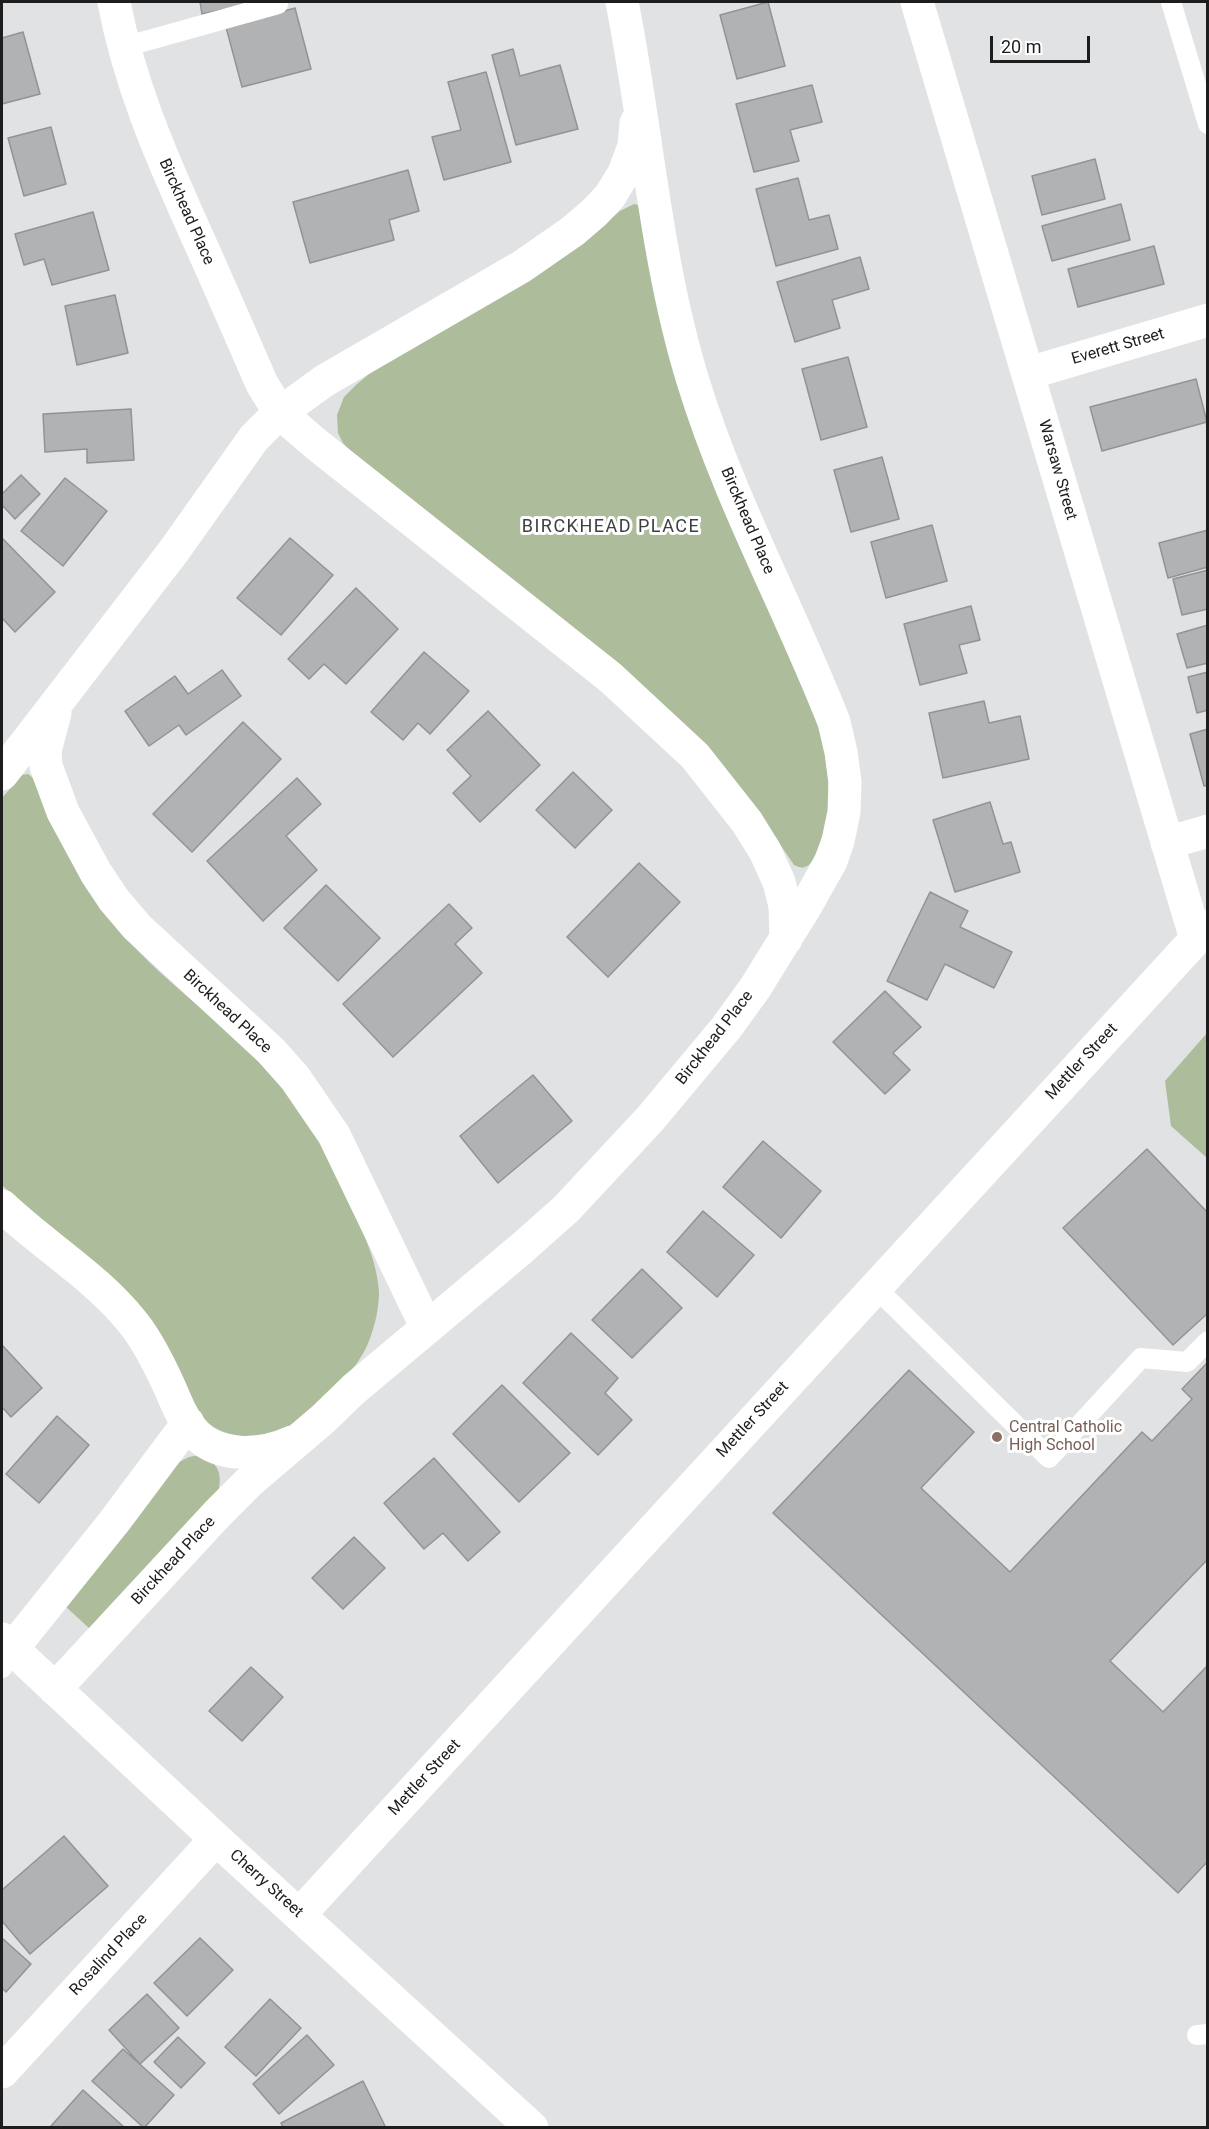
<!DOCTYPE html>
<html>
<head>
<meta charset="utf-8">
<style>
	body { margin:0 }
	#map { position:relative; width:1209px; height:2129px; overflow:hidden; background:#e0e2e4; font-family:Roboto,sans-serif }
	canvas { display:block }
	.frame { position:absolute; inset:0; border:3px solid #1d1d1e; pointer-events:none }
	.scale { position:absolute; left:990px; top:36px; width:100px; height:27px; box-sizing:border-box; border:3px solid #1d1d1e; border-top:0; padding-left:8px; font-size:18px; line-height:21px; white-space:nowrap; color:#1d1d1e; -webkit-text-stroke:4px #fff; paint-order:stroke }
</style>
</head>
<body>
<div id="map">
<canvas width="1209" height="2129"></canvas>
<div class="frame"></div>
<div class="scale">20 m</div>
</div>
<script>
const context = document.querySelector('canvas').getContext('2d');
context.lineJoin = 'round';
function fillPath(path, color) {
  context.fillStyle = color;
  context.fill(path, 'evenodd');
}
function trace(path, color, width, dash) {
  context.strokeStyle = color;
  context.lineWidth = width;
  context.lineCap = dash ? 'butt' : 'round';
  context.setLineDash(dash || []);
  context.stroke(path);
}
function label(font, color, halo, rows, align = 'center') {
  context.font = font + ' Roboto,sans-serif';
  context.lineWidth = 6;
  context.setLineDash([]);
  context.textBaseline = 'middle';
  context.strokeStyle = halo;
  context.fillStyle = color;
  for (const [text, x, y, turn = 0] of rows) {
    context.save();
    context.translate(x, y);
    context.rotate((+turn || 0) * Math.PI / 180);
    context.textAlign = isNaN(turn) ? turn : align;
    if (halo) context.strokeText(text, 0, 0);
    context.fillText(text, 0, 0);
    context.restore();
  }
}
fillPath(new Path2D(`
	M634 204 641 206 820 726C828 773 837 811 815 855 811 865 805 871 794 865L759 813 352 453 343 443 338 433 337 415 344 397 356 385 375 369 582 243 620 211Z
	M28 774 33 778C56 836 84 891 126 938 167 984 220 1020 262 1065 284 1088 303 1114 319 1141 331 1158 338 1179 347 1198 361 1227 377 1259 379 1292 379 1308 375 1326 369 1341 358 1369 336 1387 314 1406 306 1412 298 1421 289 1426 264 1441 233 1440 208 1424L19 1202 2 1185V798L22 775Z
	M1207 1033V1158L1171 1126 1165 1081Z
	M199 1455C218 1462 223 1473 218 1493L90 1629 65 1606 179 1462 189 1457Z`), '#adbc9a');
const building = new Path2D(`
	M200 2H261L202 14Z
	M768 2 785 66 737 79 720 15Z
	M295 8 311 69 242 87 226 27Z
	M23 32 40 94 2 104V38Z
	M513 49 520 76 560 65 578 129 516 145 492 55Z
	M486 72 511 162 444 180 432 137 461 130 448 82Z
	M812 85 822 122 790 130 799 161 754 172 736 104Z
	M51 127 66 184 24 196 8 138Z
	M1095 159 1105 199 1042 215 1032 176Z
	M408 170 419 211 389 220 394 240 310 263 293 202Z
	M798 178 809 220 829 215 838 249 776 266 756 189Z
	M1121 204 1130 240 1052 261 1042 226Z
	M93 212 109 270 52 285 44 259 24 265 15 234Z
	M1154 246 1164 284 1078 307 1068 269Z
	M860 257 869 289 832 300 840 328 795 342 777 282Z
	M115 295 128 353 77 365 65 306Z
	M848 357 867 427 821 440 802 369Z
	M1196 379 1207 422 1102 451 1090 407Z
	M131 409 134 460 87 463V449L45 452 43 414Z
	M882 457 899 519 851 532 834 470Z
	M21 475 40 494 15 519 2 505V494Z
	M65 478 107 511 63 566 21 531Z
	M932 525 947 581 886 598 871 542Z
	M1208 530V567L1168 578 1159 543Z
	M2 538 55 592 15 632 2 618Z
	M290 538 333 575 281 635 237 598Z
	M1208 570V609L1182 615 1173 579Z
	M356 588 398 629 346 684 324 664 309 679 288 659Z
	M971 606 980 640 959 645 967 673 920 685 904 624Z
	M1208 625V663L1187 668 1177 634Z
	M424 652 469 691 430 734 418 723 403 740 371 712Z
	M222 670 241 696 186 735 179 725 149 746 125 711 175 676 188 694Z
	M1208 672V710L1197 713 1188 677Z
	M984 701 989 723 1020 716 1029 759 943 778 929 713Z
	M488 711 540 765 480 822 453 793 471 776 447 750Z
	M243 722 281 759 192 852 153 814Z
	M1208 729V785L1204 786 1190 734Z
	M573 772 612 810 575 848 536 810Z
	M297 778 321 804 286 836 317 870 263 921 207 861Z
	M990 802 1003 844 1011 842 1020 872 955 892 933 820Z
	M639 863 680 902 608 977 567 937Z
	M326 885 380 938 338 981 284 928Z
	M930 892 968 911 960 927 1012 952 994 988 945 964 927 1000 887 981Z
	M449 904 472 928 455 944 482 973 393 1057 343 1004Z
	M885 991 921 1027 893 1053 910 1070 885 1094 833 1042Z
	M533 1075 572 1121 498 1183 460 1136Z
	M763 1141 821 1191 781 1238 723 1187Z
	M1147 1149 1208 1213V1313L1173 1345 1063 1228Z
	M703 1211 754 1255 717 1297 667 1252Z
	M642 1269 682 1308 632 1358 592 1320Z
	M571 1333 618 1378 605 1393 632 1420 598 1455 523 1383Z
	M2 1345 42 1388 11 1417 2 1407Z
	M1208 1362V1559L1110 1661 1163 1712 1208 1665V1861L1178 1893 773 1513 909 1370 974 1432 921 1488 1010 1572 1142 1432 1152 1441 1192 1399 1182 1389Z
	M502 1385 570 1453 519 1502 453 1434Z
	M57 1416 89 1445 39 1503 6 1474Z
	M434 1458 500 1532 468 1561 443 1533 424 1549 384 1503Z
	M354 1537 385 1568 343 1609 312 1578Z
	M251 1667 283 1697 242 1741 209 1711Z
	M64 1836 108 1886 30 1954 2 1921V1890Z
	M2 1938 31 1964 6 1992 2 1988Z
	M200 1938 233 1970 187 2016 154 1983Z
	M147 1994 179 2028 140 2064 109 2030Z
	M270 1999 301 2028 256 2076 225 2047Z
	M307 2035 334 2065 279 2114 253 2084Z
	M178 2037 205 2063 181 2088 154 2062Z
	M123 2049 174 2095 144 2128 92 2081Z
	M363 2081 386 2128H283L281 2123Z
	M83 2090 125 2128H53L51 2126Z`);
fillPath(building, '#b1b2b4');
trace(building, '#939395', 1.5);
trace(new Path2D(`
	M1171 2 1208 124
	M124 47 278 4
	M875 1287 1049 1458 1141 1358 1187 1362 1208 1341
	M2 1668 12 1649
	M1197 2035 1208 2034`), '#fff', 20);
trace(new Path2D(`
	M114 2C129 82 159 151 192 225 216 278 239 331 262 384L280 413 316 444 611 678 695 756 747 822 765 851 779 882 785 906 786 939
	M917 2 1196 939
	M1029 373 1208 320
	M55 713 45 751 46 766 63 812 96 873 114 900 137 927 271 1051 295 1078 334 1135 427 1328
	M2 774 173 552 254 438 277 415 324 381 521 267 573 231 595 212 610 196 624 173 634 146 636 123
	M1167 843 1208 831
	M2 1206C45 1247 97 1277 134 1324 149 1343 160 1366 170 1388 177 1404 184 1423 197 1435 221 1459 264 1455 292 1442
	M12 1649 114 1522 188 1423
	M55 1689 218 1513 249 1482 323 1419 354 1389 521 1249 566 1209 650 1119 726 1028 755 988 807 904 831 861 838 841 844 812 845 782 841 752 834 722C789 607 729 499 693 381 655 258 647 127 622 2
	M300 1914 1208 926
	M2 2072 216 1839`), '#fff', 33);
trace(new Path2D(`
	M2 1639 216 1839 532 2128`), '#fff', 33);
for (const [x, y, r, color] of [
	[997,1437,6,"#8d6e63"]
]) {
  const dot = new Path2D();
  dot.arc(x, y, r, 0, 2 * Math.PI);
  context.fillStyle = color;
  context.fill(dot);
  trace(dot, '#fff', 2);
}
label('16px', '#1d1d1e', '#fff', [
	["Birckhead Place",186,212,66],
	["Everett Street",1118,347,-16],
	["Warsaw Street",1057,470,74],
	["Birckhead Place",747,521,67],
	["Birckhead Place",227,1012,43],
	["Birckhead Place",715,1038,-52],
	["Mettler Street",1082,1062,-47],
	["Mettler Street",753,1420,-47],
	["Birckhead Place",174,1561,-47],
	["Mettler Street",425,1778,-47],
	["Cherry Street",266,1884,42],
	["Rosalind Place",109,1955,-47]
]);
label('16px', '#785e54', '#fff', [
	["Central Catholic",1009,1428],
	["High School",1009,1446]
], 'left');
context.letterSpacing = '1.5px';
label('18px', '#3e3f41', '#fff', [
	["BIRCKHEAD PLACE",611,527]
]);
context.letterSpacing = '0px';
</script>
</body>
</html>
